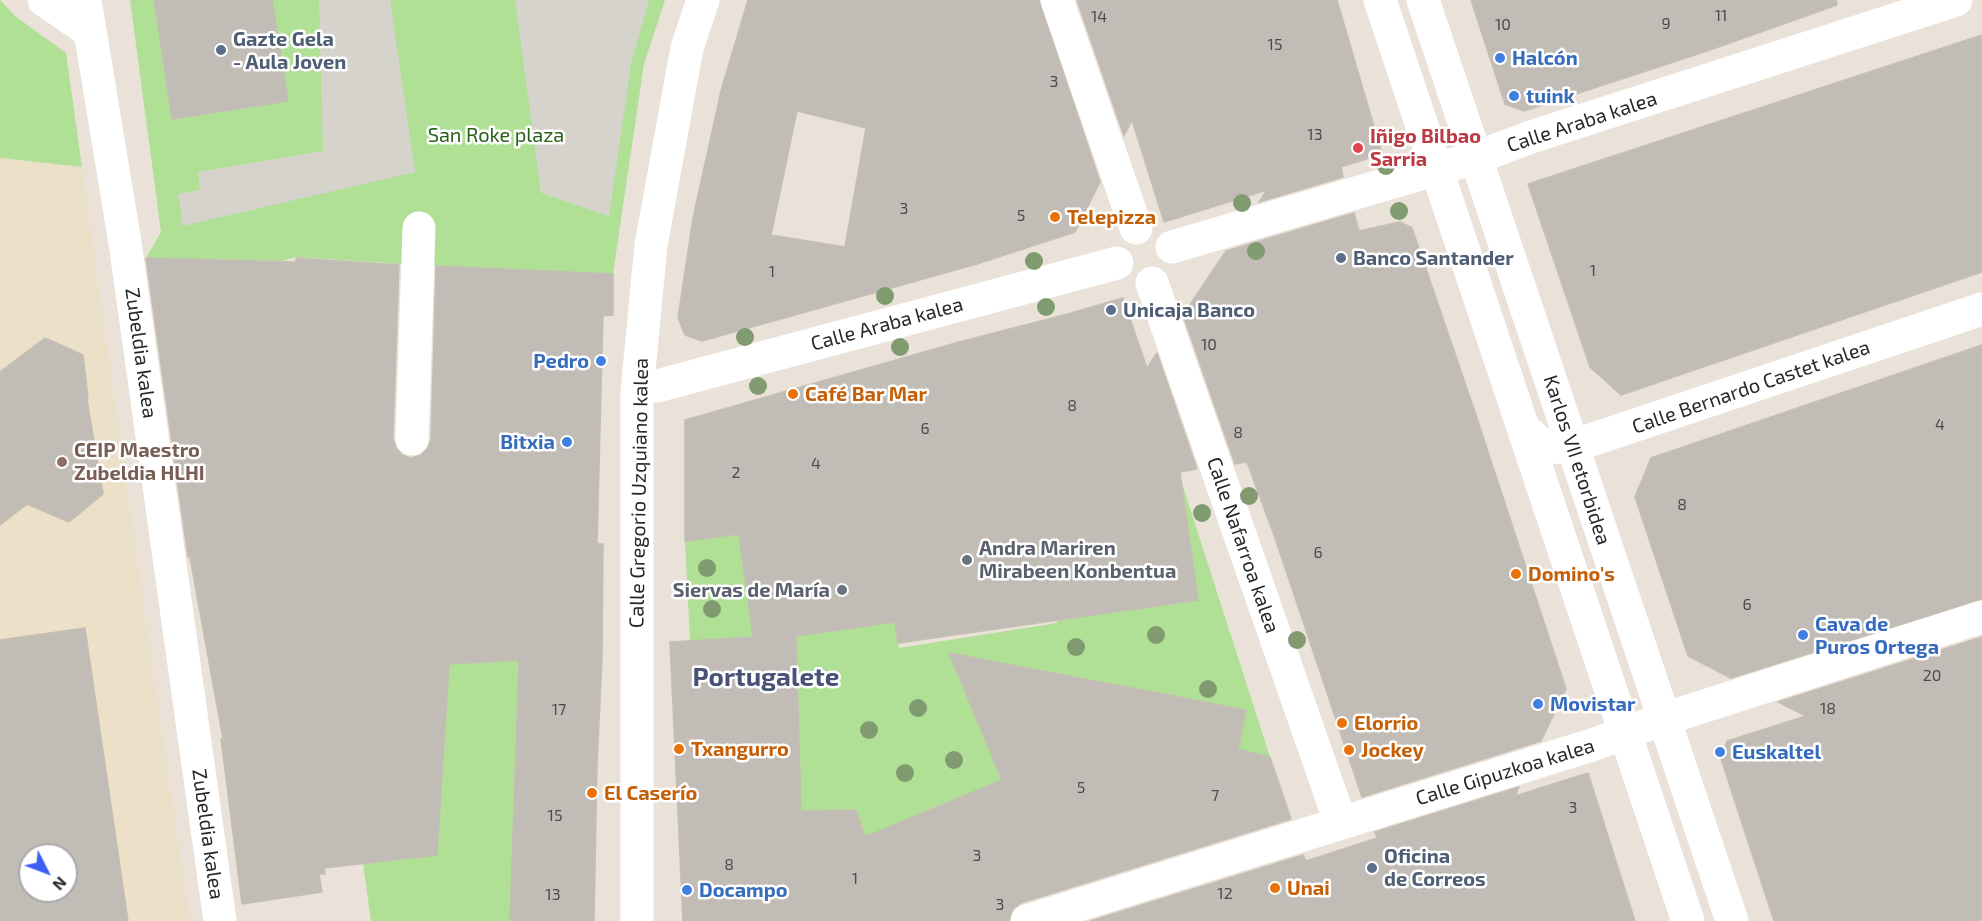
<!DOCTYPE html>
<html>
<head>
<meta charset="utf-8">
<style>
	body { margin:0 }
	#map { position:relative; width:1982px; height:921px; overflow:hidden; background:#eae2d9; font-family:"Exo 2",sans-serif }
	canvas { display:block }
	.north { position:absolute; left:18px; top:843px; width:60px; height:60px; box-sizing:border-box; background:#fff; border:2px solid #a9a9a9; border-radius:50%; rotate:132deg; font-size:16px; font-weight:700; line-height:24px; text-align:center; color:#272727 }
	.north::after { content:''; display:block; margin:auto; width:21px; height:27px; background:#3b5ef5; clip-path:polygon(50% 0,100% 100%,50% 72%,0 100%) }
</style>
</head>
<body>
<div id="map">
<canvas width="1982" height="921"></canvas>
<div class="north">N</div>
</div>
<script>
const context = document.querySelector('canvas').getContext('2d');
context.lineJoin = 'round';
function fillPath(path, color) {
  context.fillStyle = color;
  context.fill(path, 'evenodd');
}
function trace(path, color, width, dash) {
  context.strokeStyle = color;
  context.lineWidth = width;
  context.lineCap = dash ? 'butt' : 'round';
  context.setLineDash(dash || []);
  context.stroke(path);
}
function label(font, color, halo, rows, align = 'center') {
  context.font = font + ' "Exo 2",sans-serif';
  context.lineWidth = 5;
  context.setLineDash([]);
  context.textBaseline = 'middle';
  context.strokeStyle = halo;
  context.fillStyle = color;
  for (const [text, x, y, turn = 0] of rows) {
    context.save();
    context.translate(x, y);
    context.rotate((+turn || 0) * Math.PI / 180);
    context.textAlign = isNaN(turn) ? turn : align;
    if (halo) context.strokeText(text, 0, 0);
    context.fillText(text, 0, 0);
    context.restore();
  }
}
fillPath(new Path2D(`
	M0 158 82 167 152 665 190 921H0ZM30 855H66V891H30Z`), '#ece0c8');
fillPath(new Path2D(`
	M0 0 15 16 66 53 82 167 0 158Z
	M130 0H665L644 64 613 274 444 267 296 257 282 261 146 258 161 232Z
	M1179 474 1270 757 963 685 1002 780 865 837 856 810 801 811 796 636 895 622 899 648 1057 623V620L1198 600Z
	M739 534 753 638 690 641 685 541Z
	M453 543 483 662 519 660 510 921H371L363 863 437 855Z`), '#afe096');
fillPath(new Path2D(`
	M319 0H390L415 172 183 226 178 194 200 190 198 172 323 151Z
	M515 0H649L631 64 609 216 541 193Z`), '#d6d2cc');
const building = new Path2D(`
	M154 0H272L288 101 172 119Z
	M748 0H1039L1100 182 1075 232 977 264 702 341 685 335 678 318 693 218 721 91ZM797 111 866 128 845 247 771 235Z
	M1077 0H1337L1382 154 1341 167 1343 177 1259 202 1267 190 1164 222 1132 120 1124 136Z
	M1471 0H1836L1837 5 1707 51 1524 111 1505 104Z
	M1982 35V272L1621 395 1590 367 1528 184Z
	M1354 213 1359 231 1400 222 1412 228 1474 409 1566 689 1541 741 1362 797 1275 538 1247 462 1235 464 1183 315 1226 251Z
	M146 258 296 262V258L399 265 393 438 396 448 402 455 411 458 421 455 428 448 431 440 436 266 613 274V315L603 316 597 544H603L602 659 597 764 594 921H510L519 660 449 664 437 855 324 868 325 874H319L322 892 242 904 221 739H223L190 557H188Z
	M1123 298 1147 368 1157 353 1197 469 1180 472 1198 600 898 643 895 622 796 636 801 811 856 810 865 837 1002 780 949 653 1246 710 1238 749 1270 757 1291 819 1021 903 1013 909 1009 921H683L670 642 753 637 739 534 685 541V420L959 342 1064 315Z
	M45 338 83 355 88 398 87 400 103 494 69 522 27 504 0 525V372Z
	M1982 345V599L1731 678 1688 656 1635 497 1651 458Z
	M85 628 128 921H0V640ZM30 855H66V891H30Z
	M1982 637V921H1774L1721 759 1727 741 1806 716 1778 702Z
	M1588 773 1635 921H1090L1303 855 1306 861 1377 838 1375 832 1519 787 1515 796Z`);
fillPath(building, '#c2bcb6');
trace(building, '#c5beb3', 1.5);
trace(new Path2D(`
	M1057 0 1136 228
	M1172 247 1475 158
	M1152 283 1335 807
	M657 386 1117 263
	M412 439 419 228`), '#fff', 33);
trace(new Path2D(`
	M44 0 89 31
	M85 0 125 243 220 921
	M1475 158 1531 137 1956 0
	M1524 429 1546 448 1573 446 1982 309
	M637 921V392L651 245 687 48 703 0
	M1027 921 1592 745 1664 719 1982 617`), '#fff', 33);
trace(new Path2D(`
	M1380 0 1688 921
	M1423 0 1732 921`), '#fff', 33);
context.fillStyle = '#809b70';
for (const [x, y] of [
	[1386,166],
	[1242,203],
	[1399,211],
	[1256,251],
	[1034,261],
	[885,296],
	[1046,307],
	[745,337],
	[900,347],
	[758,386],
	[1249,496],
	[1202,513],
	[707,568],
	[712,609],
	[1156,635],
	[1297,640],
	[1076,647],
	[1208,689],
	[918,708],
	[869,730],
	[954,760],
	[905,773]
]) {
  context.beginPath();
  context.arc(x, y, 9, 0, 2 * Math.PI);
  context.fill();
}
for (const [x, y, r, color] of [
	[221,50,6,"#5c6f8a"],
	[1500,58,6,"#3f7fe0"],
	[1514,96,6,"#3f7fe0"],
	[1358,148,6,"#e0444e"],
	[1055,217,6,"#e8710a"],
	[1341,258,6,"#5c6f8a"],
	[1111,310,6,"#5c6f8a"],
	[601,361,6,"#3f7fe0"],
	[793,394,6,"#e8710a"],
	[567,442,6,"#3f7fe0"],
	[62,462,6,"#8d6e63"],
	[967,560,6,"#6b7280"],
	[1516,574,6,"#e8710a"],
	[842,590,6,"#6b7280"],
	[1803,635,6,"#3f7fe0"],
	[1538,704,6,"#3f7fe0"],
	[1342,723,6,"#e8710a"],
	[679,749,6,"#e8710a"],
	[1349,750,6,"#e8710a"],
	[1720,752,6,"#3f7fe0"],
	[592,793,6,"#e8710a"],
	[1372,868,6,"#5c6f8a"],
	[1275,888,6,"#e8710a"],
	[687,890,6,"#3f7fe0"]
]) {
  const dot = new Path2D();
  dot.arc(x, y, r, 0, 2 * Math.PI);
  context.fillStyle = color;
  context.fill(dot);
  trace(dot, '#fff', 2);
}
label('16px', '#4e4c4b', null, [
	["11",1721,16],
	["14",1099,17],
	["9",1666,24],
	["10",1503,25],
	["15",1275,45],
	["3",1054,82],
	["13",1315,135],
	["3",904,209],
	["5",1021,216],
	["1",1593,271],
	["1",772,272],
	["10",1209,345],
	["8",1072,406],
	["4",1940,425],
	["6",925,429],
	["8",1238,433],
	["4",816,464],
	["2",736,473],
	["8",1682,505],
	["6",1318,553],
	["6",1747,605],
	["20",1932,676],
	["18",1828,709],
	["17",559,710],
	["5",1081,788],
	["7",1215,796],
	["3",1573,808],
	["15",555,816],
	["3",977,856],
	["8",729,865],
	["1",855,879],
	["12",1225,894],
	["13",553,895],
	["3",1000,905]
]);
label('bold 20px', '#4e5e75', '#fff', [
	["Gazte Gela",233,39],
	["- Aula Joven",233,62],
	["Banco Santander",1353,258],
	["Unicaja Banco",1123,310],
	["Oficina",1384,856],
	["de Correos",1384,879]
], 'left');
label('bold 20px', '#366cbe', '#fff', [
	["Halcón",1512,58],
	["tuink",1526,96],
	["Pedro",589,361,"right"],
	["Bitxia",555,442,"right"],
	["Cava de",1815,624],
	["Puros Ortega",1815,647],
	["Movistar",1550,704],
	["Euskaltel",1732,752],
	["Docampo",699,890]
], 'left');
label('20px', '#272727', '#fff', [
	["Calle Araba kalea",1582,122,-18],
	["Calle Araba kalea",887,324,-15],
	["Zubeldia kalea",141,353,82],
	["Calle Bernardo Castet kalea",1751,387,-19],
	["Karlos VII etorbidea",1577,460,72],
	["Calle Gregorio Uzquiano kalea",639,493,-89],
	["Calle Nafarroa kalea",1243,545,71],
	["Calle Gipuzkoa kalea",1505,772,-17],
	["Zubeldia kalea",208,834,82]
]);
label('20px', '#29611b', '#fff', [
	["San Roke plaza",496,135]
]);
label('bold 20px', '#be3a42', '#fff', [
	["Iñigo Bilbao",1370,136],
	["Sarria",1370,159]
], 'left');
label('bold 20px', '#c56008', '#fff', [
	["Telepizza",1067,217],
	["Café Bar Mar",805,394],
	["Domino's",1528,574],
	["Elorrio",1354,723],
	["Txangurro",691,749],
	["Jockey",1361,750],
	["El Caserío",604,793],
	["Unai",1287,888]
], 'left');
label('bold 20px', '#785e54', '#fff', [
	["CEIP Maestro",74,450],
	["Zubeldia HLHI",74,473]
], 'left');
label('bold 20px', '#5b616d', '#fff', [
	["Andra Mariren",979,548],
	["Mirabeen Konbentua",979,571],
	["Siervas de María",830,590,"right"]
], 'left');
label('bold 26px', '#495276', '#fff', [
	["Portugalete",766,677]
]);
</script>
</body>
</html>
